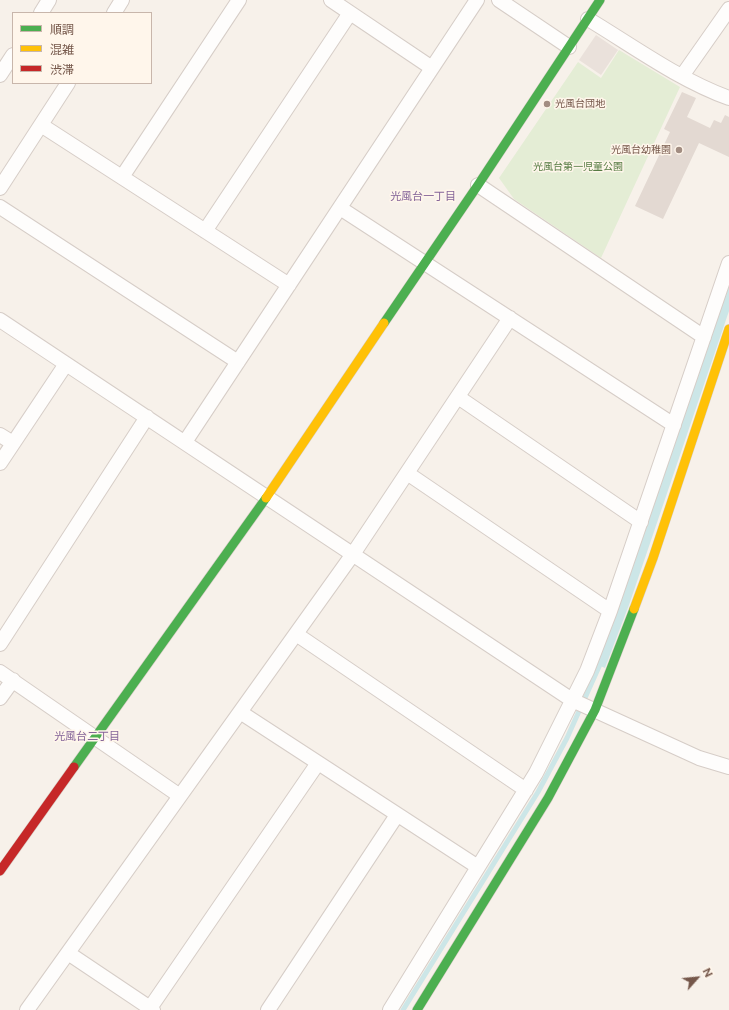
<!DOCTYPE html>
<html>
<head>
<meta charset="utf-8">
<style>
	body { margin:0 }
	#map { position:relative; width:729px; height:1010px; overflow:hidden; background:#f7f1ea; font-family:"Public Sans","Noto Sans JP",sans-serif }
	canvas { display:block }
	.legend { position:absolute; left:12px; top:12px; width:140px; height:72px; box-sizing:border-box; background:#fff6eb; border:1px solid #c8b6ab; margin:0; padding:5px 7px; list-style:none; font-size:12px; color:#75574a }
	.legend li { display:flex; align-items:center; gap:8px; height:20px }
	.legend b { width:20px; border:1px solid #c8b6ab }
	.north { position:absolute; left:677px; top:958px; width:40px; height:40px; -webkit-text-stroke:3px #fff6eb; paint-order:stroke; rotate:63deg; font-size:11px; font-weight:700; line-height:16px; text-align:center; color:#75574a }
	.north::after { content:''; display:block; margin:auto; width:14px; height:18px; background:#75574a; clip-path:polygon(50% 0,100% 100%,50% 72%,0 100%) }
</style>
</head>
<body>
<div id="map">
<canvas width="729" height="1010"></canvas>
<ul class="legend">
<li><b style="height:5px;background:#4caf50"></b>順調</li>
<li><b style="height:5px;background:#ffc107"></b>混雑</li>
<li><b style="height:5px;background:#c62828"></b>渋滞</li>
</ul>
<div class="north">N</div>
</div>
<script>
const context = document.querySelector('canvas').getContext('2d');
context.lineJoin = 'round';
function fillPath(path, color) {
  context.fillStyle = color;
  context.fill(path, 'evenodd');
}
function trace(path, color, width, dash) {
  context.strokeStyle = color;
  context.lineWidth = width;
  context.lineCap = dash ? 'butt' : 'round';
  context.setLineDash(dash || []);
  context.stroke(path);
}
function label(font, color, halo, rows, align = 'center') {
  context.font = font + ' "Public Sans","Noto Sans JP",sans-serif';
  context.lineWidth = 3;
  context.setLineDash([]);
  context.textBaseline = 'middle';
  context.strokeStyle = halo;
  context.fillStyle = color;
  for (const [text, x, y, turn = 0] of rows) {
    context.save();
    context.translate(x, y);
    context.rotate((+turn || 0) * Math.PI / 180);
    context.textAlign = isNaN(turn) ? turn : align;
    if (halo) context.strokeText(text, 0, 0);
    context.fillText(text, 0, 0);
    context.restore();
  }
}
fillPath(new Path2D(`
	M596 35 618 50 601 75 579 60Z`), '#eae1db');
fillPath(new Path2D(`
	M619 50 680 87 601 258 514 199 499 178 578 62 601 78Z`), '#e4edd5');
fillPath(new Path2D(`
	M729 275V311L629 605 605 668 594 663Z`), '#cce6e7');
trace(new Path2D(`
	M403 1010 538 792 567 738 602 660`), '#cce6e7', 5);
fillPath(new Path2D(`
	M682 92 696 98 687 117 710 128 714 120 721 123 725 115 729 117V157L699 143 663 219 635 206 670 132 664 129Z`), '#e3d9d2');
const street = new Path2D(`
	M331 0 432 68
	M499 0 569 47
	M41 13 49 0
	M114 13 122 0
	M588 19C633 46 679 80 729 98
	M0 75 13 55
	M682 76 729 9
	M41 125 289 285
	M122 177 239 0
	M478 185 704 337
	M0 188 68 83
	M0 207 238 362
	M340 208 674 425
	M205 231 350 13
	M0 320 572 700 699 758 729 767
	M458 397 641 522
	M0 435 13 443
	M185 442 477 0
	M0 463 66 364
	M407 473 610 611
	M296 634 526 790
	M0 644 147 417
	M0 672 180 796
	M0 698 13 680
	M240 712 478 867
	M68 953 153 1010
	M150 1008 318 763
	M27 1010 353 554 510 318
	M268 1010 397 815
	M390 1010 536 773 587 671 610 611 729 263`);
const fast = new Path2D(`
	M384 323 478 185 600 0
	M74 767 266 498
	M417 1010 548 798 595 710 634 609`);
const slow = new Path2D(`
	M266 498 384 323
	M634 609 653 558 729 329`);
const jam = new Path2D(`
	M0 871 74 767`);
trace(street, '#d6cdc7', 16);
trace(fast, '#d6cdc6', 10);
trace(slow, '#d6cdc6', 10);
trace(jam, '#d6cdc6', 10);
trace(street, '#fefdfc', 14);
trace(fast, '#4caf50', 9);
trace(slow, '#ffc107', 9);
trace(jam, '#c62828', 9);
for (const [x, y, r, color] of [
	[547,104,4,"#a28d82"],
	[679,150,4,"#a28d82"]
]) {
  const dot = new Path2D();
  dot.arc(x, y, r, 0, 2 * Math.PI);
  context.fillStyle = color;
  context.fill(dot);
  trace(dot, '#fff6eb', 1.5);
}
label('10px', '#75574a', '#fff6eb', [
	["光風台団地",555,104],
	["光風台幼稚園",671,150,"right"]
], 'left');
label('10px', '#557b42', '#fff6eb', [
	["光風台第一児童公園",578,167]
]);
label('11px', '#856599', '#fff6eb', [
	["光風台一丁目",423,197],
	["光風台二丁目",87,737]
]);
</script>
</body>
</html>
